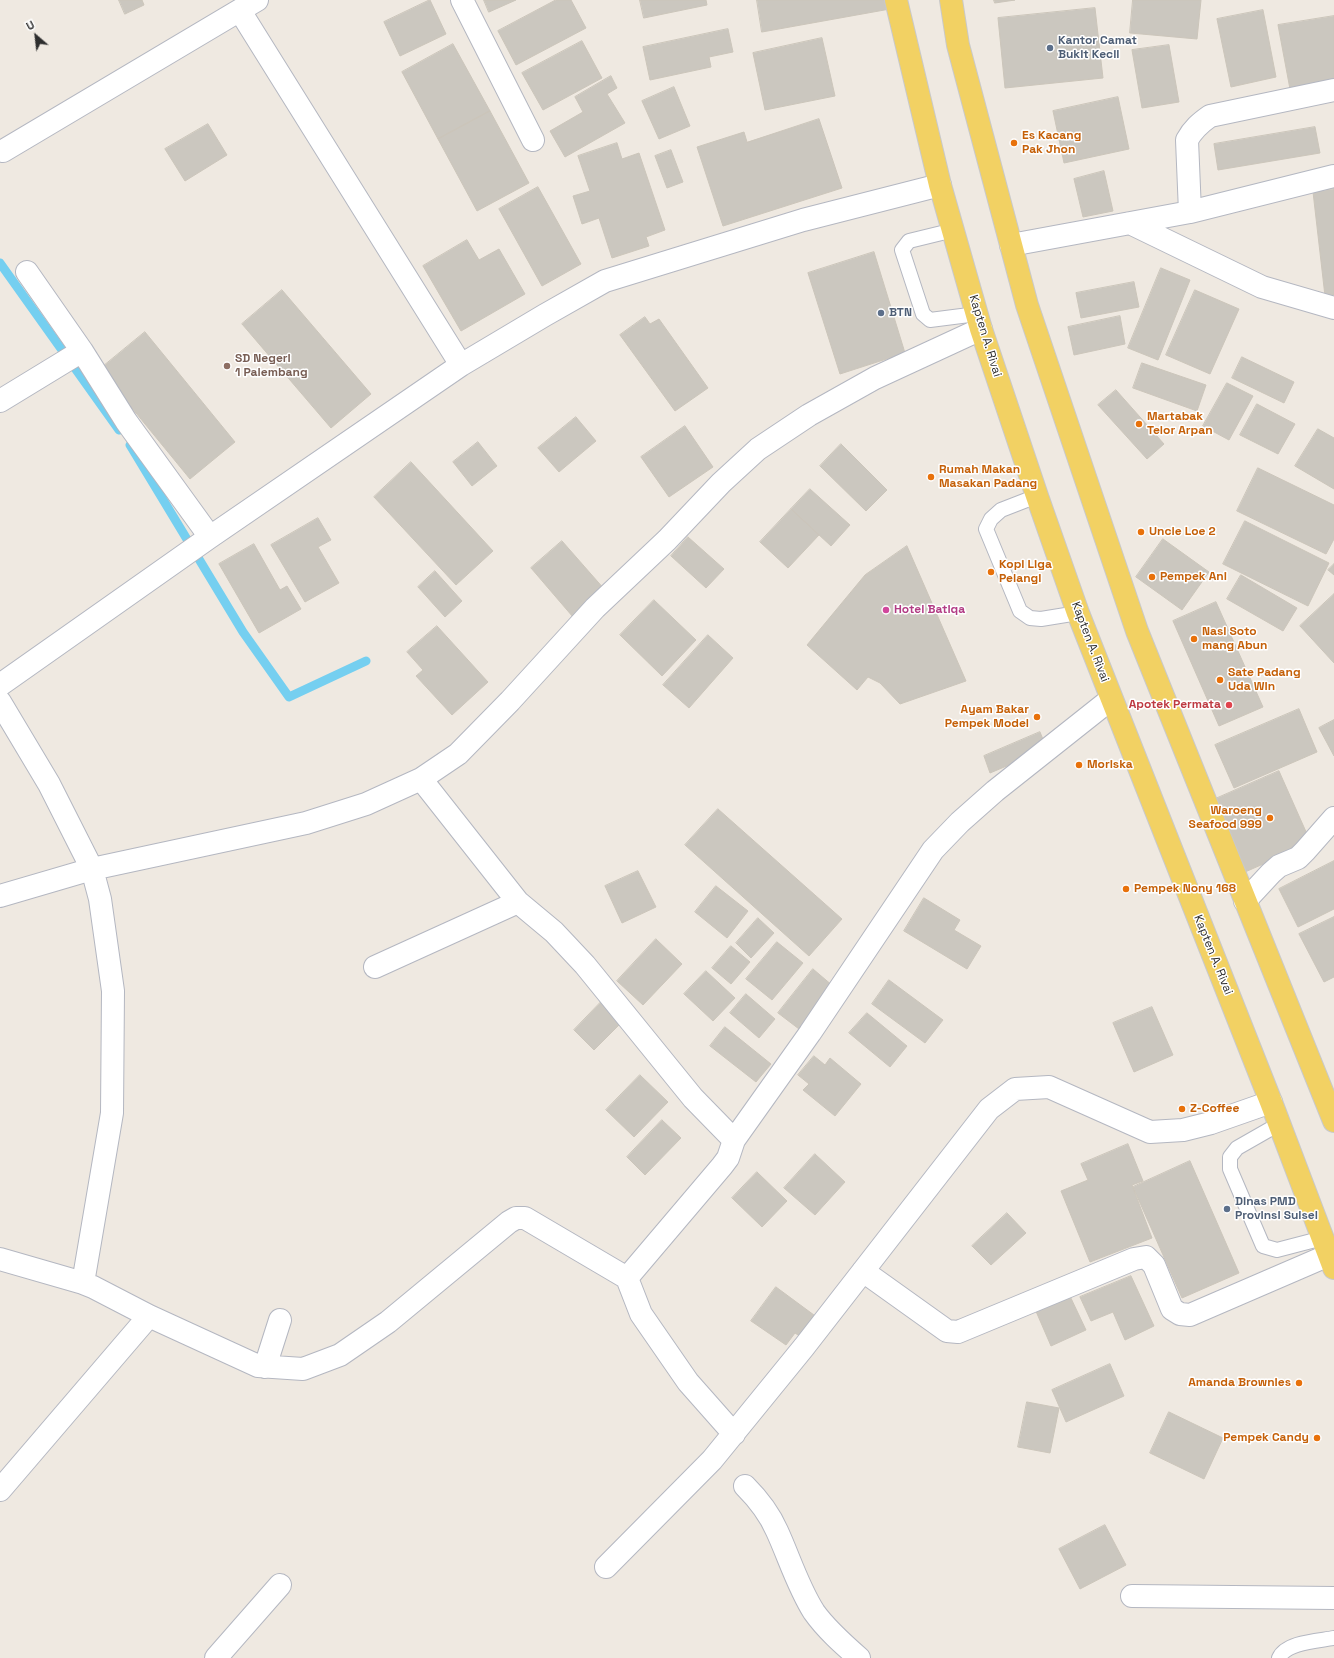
<!DOCTYPE html>
<html>
<head>
<meta charset="utf-8">
<style>
	body { margin:0 }
	#map { position:relative; width:1334px; height:1658px; overflow:hidden; background:#efe9e1; font-family:"Space Grotesk",sans-serif }
	canvas { display:block }
	.north { position:absolute; left:16px; top:16px; width:40px; height:40px; -webkit-text-stroke:3px #fff; paint-order:stroke; rotate:332deg; font-size:11px; font-weight:700; line-height:16px; text-align:center; color:#2e2e2e }
	.north::after { content:''; display:block; margin:auto; width:14px; height:18px; background:#2e2e2e; clip-path:polygon(50% 0,100% 100%,50% 72%,0 100%) }
</style>
</head>
<body>
<div id="map">
<canvas width="1334" height="1658"></canvas>
<div class="north">U</div>
</div>
<script>
const context = document.querySelector('canvas').getContext('2d');
context.lineJoin = 'round';
function trace(path, color, width, dash) {
  context.strokeStyle = color;
  context.lineWidth = width;
  context.lineCap = dash ? 'butt' : 'round';
  context.setLineDash(dash || []);
  context.stroke(path);
}
function fillPath(path, color) {
  context.fillStyle = color;
  context.fill(path, 'evenodd');
}
function label(font, color, halo, rows, align = 'center') {
  context.font = font + ' "Space Grotesk",sans-serif';
  context.lineWidth = 3;
  context.setLineDash([]);
  context.textBaseline = 'middle';
  context.strokeStyle = halo;
  context.fillStyle = color;
  for (const [text, x, y, turn = 0] of rows) {
    context.save();
    context.translate(x, y);
    context.rotate((+turn || 0) * Math.PI / 180);
    context.textAlign = isNaN(turn) ? turn : align;
    if (halo) context.strokeText(text, 0, 0);
    context.fillText(text, 0, 0);
    context.restore();
  }
}
trace(new Path2D(`
	M0 263 119 430
	M130 445 243 632 289 697 366 661`), '#75cff0', 9);
const building = new Path2D(`
	M119 0H142L144 5 125 14Z
	M430 0 446 34 400 56 384 22Z
	M484 0H516L489 12Z
	M556 0H571L586 28 516 65 498 31Z
	M640 0H706L707 5 644 18Z
	M757 0H889L890 9 762 32Z
	M994 0H1015L995 3Z
	M1133 0H1201L1197 39 1130 33Z
	M1095 8 1103 78 1005 88 998 18Z
	M1263 10 1276 77 1231 87 1217 19Z
	M1334 16V82L1290 89 1278 25Z
	M728 29 733 52 709 57 711 67 650 80 643 47Z
	M822 38 835 96 765 110 753 53Z
	M582 41 602 78 543 110 522 73Z
	M453 44 490 111 438 139 402 72Z
	M1169 45 1179 102 1142 108 1132 50Z
	M611 76 617 88 607 94 625 123 565 157 550 131 583 112 575 97Z
	M674 87 690 126 659 139 642 101Z
	M1118 97 1129 149 1064 163 1053 111Z
	M490 111 529 183 477 211 438 139Z
	M819 119 842 188 723 226 697 147 744 132 747 142Z
	M208 124 227 155 185 181 165 149Z
	M1315 127 1320 153 1218 170 1214 144Z
	M617 143 622 159 639 153 665 230 646 237 649 246 612 258 599 218 582 224 573 196 590 191 578 156Z
	M671 150 683 182 667 188 655 156Z
	M1104 171 1113 211 1083 217 1074 179Z
	M538 187 581 264 542 286 499 209Z
	M1334 189V295L1325 296 1313 192Z
	M467 240 479 260 499 249 525 294 461 331 423 266Z
	M874 252 905 353 840 374 808 273Z
	M1161 268 1190 280 1158 360 1128 348Z
	M1134 282 1139 307 1081 318 1076 293Z
	M282 290 371 394 331 428 242 324Z
	M1195 290 1239 309 1210 374 1166 355Z
	M1120 316 1125 344 1074 355 1068 327Z
	M645 317 650 324 659 319 708 388 675 411 620 335Z
	M145 332 235 442 190 479 100 369Z
	M1242 357 1294 382 1284 403 1232 378Z
	M1142 363 1206 385 1197 411 1133 388Z
	M1227 383 1253 396 1229 440 1203 426Z
	M1116 390 1164 444 1147 459 1098 405Z
	M1257 404 1295 424 1278 454 1240 435Z
	M576 417 596 441 559 472 538 448Z
	M685 426 713 467 669 497 641 457Z
	M1318 429 1334 438V489L1295 466Z
	M478 442 497 466 472 486 453 462Z
	M841 444 887 490 866 511 820 466Z
	M411 462 493 551 456 585 374 497Z
	M1258 468 1334 505V539L1326 554 1237 511Z
	M810 489 850 525 831 546 791 509Z
	M791 509 819 535 788 568 760 542Z
	M318 518 331 540 318 547 339 583 305 602 271 545Z
	M1245 521 1329 563 1308 606 1223 564Z
	M688 537 724 569 706 588 671 556Z
	M1163 539 1209 572 1182 610 1136 577Z
	M562 541 605 590 573 617 531 568Z
	M254 544 280 590 287 586 301 609 259 633 219 564Z
	M907 546 966 681 900 704 880 683 868 677 857 690 807 645 865 575Z
	M1334 564V575L1328 570Z
	M435 571 462 601 445 617 418 587Z
	M1241 575 1297 608 1283 631 1227 599Z
	M1334 594V663L1300 626Z
	M654 600 696 640 662 676 620 635Z
	M1216 602 1263 707 1219 726 1173 621Z
	M437 626 488 682 452 715 416 676 423 670 407 652Z
	M708 635 733 658 689 708 663 685Z
	M1299 709 1317 752 1234 788 1215 745Z
	M1334 720V756L1319 728Z
	M1040 732 1047 749 990 773 984 756Z
	M1279 771 1311 843 1245 872 1213 800Z
	M718 809 842 919 809 956 685 845Z
	M1334 861V909L1298 927 1279 889Z
	M638 871 656 907 622 923 605 886Z
	M716 886 748 911 727 938 695 912Z
	M924 898 960 920 954 930 981 946 967 969 904 931Z
	M1334 917V977L1324 982 1299 934Z
	M758 918 774 933 751 958 736 943Z
	M656 939 682 964 643 1005 617 981Z
	M777 942 803 963 772 1000 746 979Z
	M731 946 750 962 731 984 712 968Z
	M813 969 833 986 799 1029 778 1013Z
	M706 971 735 998 713 1021 684 994Z
	M889 980 943 1020 925 1043 872 1004Z
	M746 994 775 1019 759 1038 730 1013Z
	M602 1001 623 1021 594 1050 574 1030Z
	M1152 1007 1173 1055 1134 1072 1113 1023Z
	M867 1013 907 1046 890 1067 849 1033Z
	M725 1027 771 1064 756 1082 710 1046Z
	M814 1056 825 1065 830 1058 861 1084 835 1116 803 1090 809 1084 798 1075Z
	M640 1075 668 1102 634 1137 606 1110Z
	M662 1120 681 1138 645 1175 627 1157Z
	M1128 1144 1143 1181 1132 1185 1152 1238 1090 1262 1061 1191 1088 1180 1081 1164Z
	M815 1154 845 1182 815 1215 784 1188Z
	M1190 1161 1239 1273 1182 1298 1133 1187Z
	M757 1172 787 1201 762 1227 732 1198Z
	M1007 1213 1026 1233 991 1265 972 1246Z
	M1131 1276 1154 1326 1125 1340 1113 1312 1091 1321 1080 1297Z
	M776 1287 818 1318 804 1339 795 1333 786 1345 751 1321Z
	M1069 1294 1086 1330 1051 1346 1035 1309Z
	M1110 1364 1124 1396 1066 1422 1052 1390Z
	M1027 1402 1059 1408 1050 1453 1018 1447Z
	M1169 1412 1223 1438 1204 1479 1150 1453Z
	M1105 1525 1126 1565 1080 1589 1059 1549Z`);
fillPath(building, '#cbc7bf');
trace(building, '#cbc5ba', 1);
const service = new Path2D(`
	M954 230 909 241 902 250 923 314 930 320 977 314
	M1037 496 1001 510 991 519 986 529 1020 611 1030 618 1041 619 1078 613
	M1279 1124 1237 1148 1230 1157V1169L1263 1246 1277 1250 1323 1238
	M1279 1658C1286 1642 1318 1641 1334 1638`);
const minor = new Path2D(`
	M462 0 533 140
	M240 11 461 365
	M3 151 257 0
	M1190 212 1334 176
	M1130 223 1262 287 1334 308
	M1011 245 1190 212 1187 140C1193 129 1200 123 1210 116L1334 90
	M27 272 82 351 126 421 210 537
	M0 401 82 351
	M0 685 210 537 461 365 545 315 605 281 803 220 940 185
	M0 702 49 784 92 869 100 899 113 991 112 1113 83 1283 93 1287 149 1316 258 1366 303 1369 340 1355 388 1322 509 1222 516 1218H525L627 1278 641 1314 688 1382 734 1434
	M421 779 518 902 554 932 585 965 693 1098 734 1140
	M0 896 92 869 306 823 366 804 421 779 458 754 510 701 595 608 667 540 721 483 758 449 809 415 875 378 981 329
	M1245 901 1271 873 1279 866 1298 858 1305 851 1334 818
	M375 967 518 902
	M0 1259 83 1283
	M863 1271 947 1331 958 1332 1134 1259 1146 1257 1154 1265 1172 1309 1180 1314 1190 1315 1329 1255
	M627 1278 722 1166 728 1158 734 1140 810 1033 933 850 960 822 995 791 1111 699
	M265 1367 280 1320
	M745 1486C757 1498 770 1515 777 1531 789 1557 798 1587 814 1612 826 1629 843 1644 859 1658
	M0 1490 149 1316
	M606 1567 712 1460 804 1347 989 1109 1015 1089 1049 1087 1150 1132 1183 1130 1211 1123 1271 1102
	M1132 1596 1334 1598
	M216 1658 280 1585`);
const primary = new Path2D(`
	M896 0 940 185 981 329 1037 496 1078 613 1271 1102 1334 1268
	M951 0 958 45 1027 305 1137 631 1334 1121`);
trace(service, '#b4b7c1', 16);
trace(minor, '#b4b7c1', 24);
trace(primary, '#c9c9c9', 24);
trace(service, '#fff', 14);
trace(minor, '#fff', 22);
trace(primary, '#f2d163', 22);
for (const [x, y, r, color] of [
	[1050,48,4,"#5c6f8a"],
	[1014,143,4,"#e8710a"],
	[881,313,4,"#5c6f8a"],
	[227,366,4,"#8d6e63"],
	[1139,424,4,"#e8710a"],
	[931,477,4,"#e8710a"],
	[1141,532,4,"#e8710a"],
	[991,572,4,"#e8710a"],
	[1152,577,4,"#e8710a"],
	[886,610,4,"#d1479c"],
	[1194,639,4,"#e8710a"],
	[1220,680,4,"#e8710a"],
	[1229,705,4,"#e0444e"],
	[1037,717,4,"#e8710a"],
	[1079,765,4,"#e8710a"],
	[1270,818,4,"#e8710a"],
	[1126,889,4,"#e8710a"],
	[1182,1109,4,"#e8710a"],
	[1227,1209,4,"#5c6f8a"],
	[1299,1383,4,"#e8710a"],
	[1317,1438,4,"#e8710a"]
]) {
  const dot = new Path2D();
  dot.arc(x, y, r, 0, 2 * Math.PI);
  context.fillStyle = color;
  context.fill(dot);
  trace(dot, '#fff', 1.5);
}
label('bold 12px', '#4e5e75', '#fff', [
	["Kantor Camat",1058,41],
	["Bukit Kecil",1058,55],
	["BTN",889,313],
	["Dinas PMD",1235,1202],
	["Provinsi Sulsel",1235,1216]
], 'left');
label('bold 12px', '#c56008', '#fff', [
	["Es Kacang",1022,136],
	["Pak Jhon",1022,150],
	["Martabak",1147,417],
	["Telor Arpan",1147,431],
	["Rumah Makan",939,470],
	["Masakan Padang",939,484],
	["Uncle Loe 2",1149,532],
	["Kopi Liga",999,565],
	["Pelangi",999,579],
	["Pempek Ani",1160,577],
	["Nasi Soto",1202,632],
	["mang Abun",1202,646],
	["Sate Padang",1228,673],
	["Uda Win",1228,687],
	["Ayam Bakar",1029,710,"right"],
	["Pempek Model",1029,724,"right"],
	["Moriska",1087,765],
	["Waroeng",1262,811,"right"],
	["Seafood 999",1262,825,"right"],
	["Pempek Nony 168",1134,889],
	["Z-Coffee",1190,1109],
	["Amanda Brownies",1291,1383,"right"],
	["Pempek Candy",1309,1438,"right"]
], 'left');
label('12px', '#2e2e2e', '#fff', [
	["Kapten A. Rivai",985,336,73],
	["Kapten A. Rivai",1090,642,69],
	["Kapten A. Rivai",1213,955,68]
]);
label('bold 12px', '#785e54', '#fff', [
	["SD Negeri",235,359],
	["1 Palembang",235,373]
], 'left');
label('bold 12px', '#b23c85', '#fff', [
	["Hotel Batiqa",894,610]
], 'left');
label('bold 12px', '#be3a42', '#fff', [
	["Apotek Permata",1221,705]
], 'right');
</script>
</body>
</html>
